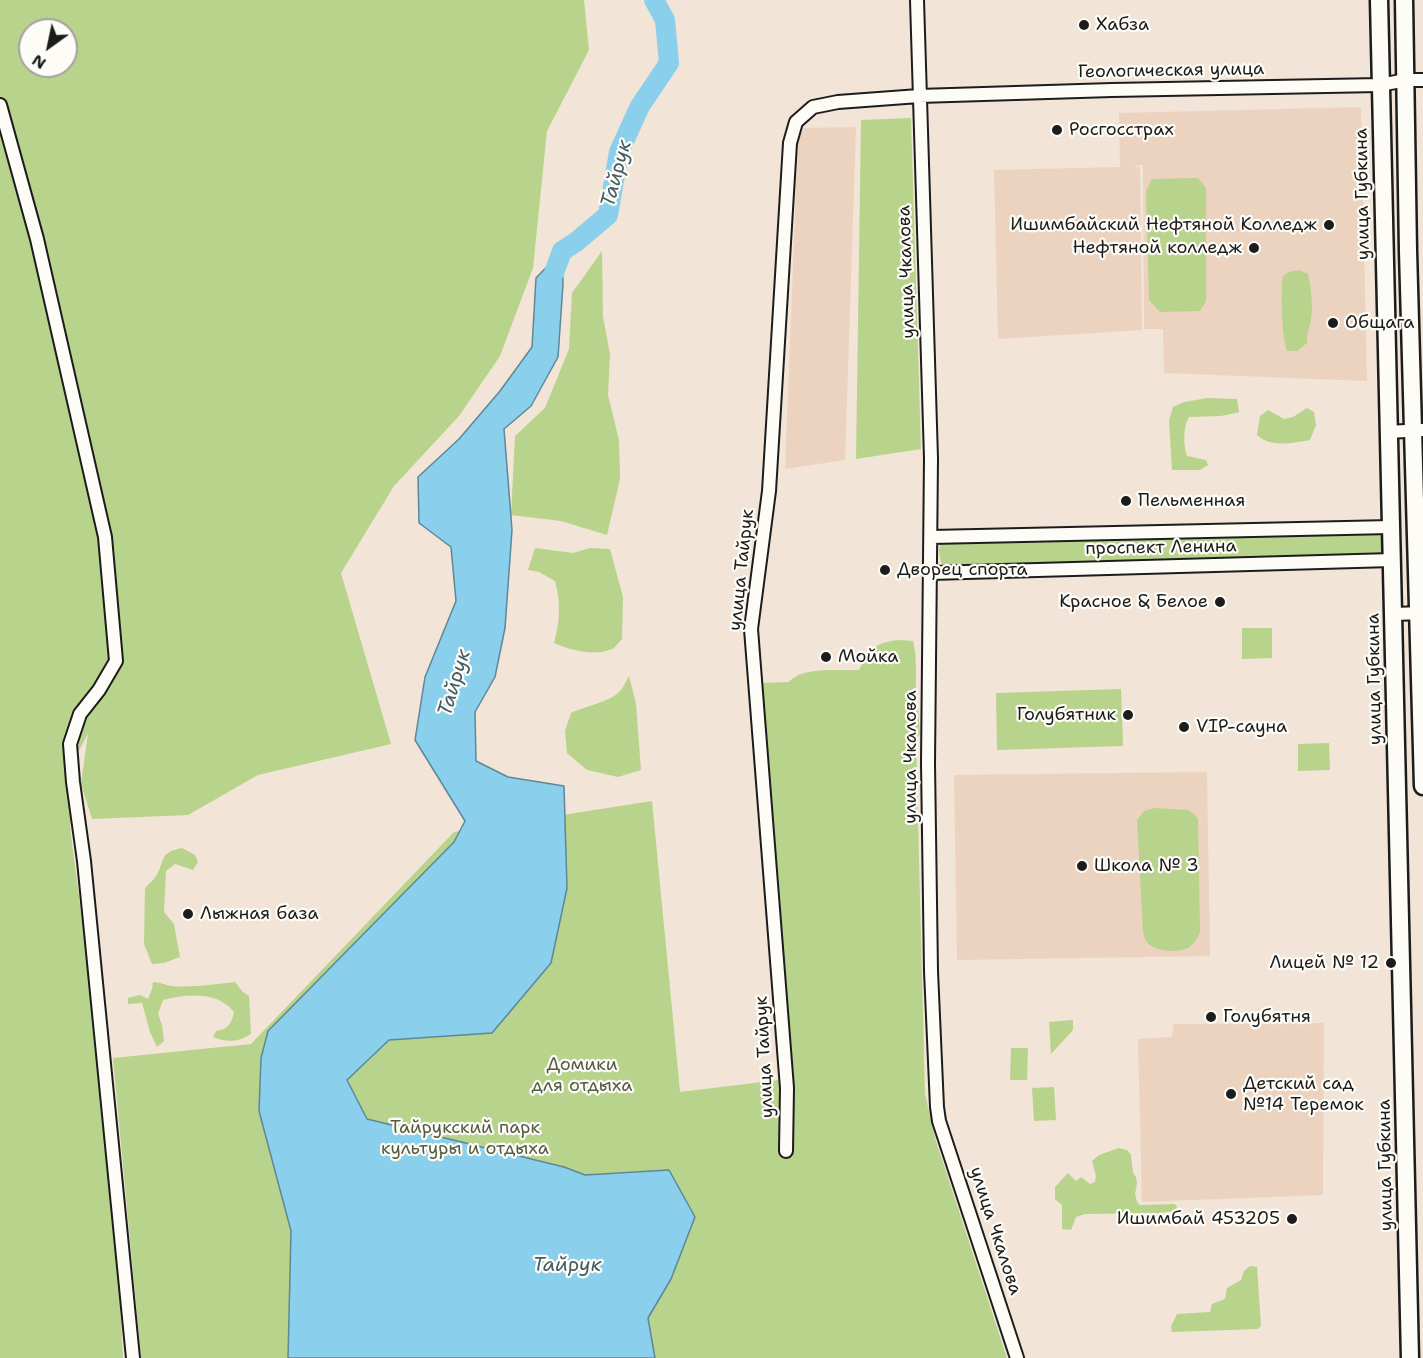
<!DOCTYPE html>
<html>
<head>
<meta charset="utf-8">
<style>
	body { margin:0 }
	#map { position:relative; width:1423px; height:1358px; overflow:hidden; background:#f2e4d7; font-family:"Shantell Sans",sans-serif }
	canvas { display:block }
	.north { position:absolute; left:18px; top:18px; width:60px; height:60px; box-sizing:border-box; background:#fdfcf7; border:2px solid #a3a29f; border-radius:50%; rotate:213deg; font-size:16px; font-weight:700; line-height:24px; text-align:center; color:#1c1c1c }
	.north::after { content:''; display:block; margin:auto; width:21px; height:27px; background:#1c1c1c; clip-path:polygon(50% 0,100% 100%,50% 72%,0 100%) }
</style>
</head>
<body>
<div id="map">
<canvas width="1423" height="1358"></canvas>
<div class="north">N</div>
</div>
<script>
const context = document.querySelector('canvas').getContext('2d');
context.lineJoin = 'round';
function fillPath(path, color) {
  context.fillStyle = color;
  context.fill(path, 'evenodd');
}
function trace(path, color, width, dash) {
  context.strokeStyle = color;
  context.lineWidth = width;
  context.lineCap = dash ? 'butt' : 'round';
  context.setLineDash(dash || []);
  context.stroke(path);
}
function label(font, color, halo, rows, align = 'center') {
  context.font = font + ' "Shantell Sans",sans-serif';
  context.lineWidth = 4.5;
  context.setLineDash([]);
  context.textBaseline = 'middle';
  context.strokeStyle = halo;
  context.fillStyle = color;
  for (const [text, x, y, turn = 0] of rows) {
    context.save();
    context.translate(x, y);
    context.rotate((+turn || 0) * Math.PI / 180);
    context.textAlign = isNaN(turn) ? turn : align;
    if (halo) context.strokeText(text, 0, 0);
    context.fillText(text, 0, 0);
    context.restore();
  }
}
fillPath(new Path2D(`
	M1361 107 1367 381 1164 373 1163 329H1144L1143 165 1132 166 1140 167 1142 330 998 339 994 170 1120 167 1119 113Z
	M856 127 845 460 785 469 798 138 804 128Z
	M1207 772 1210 956 957 960 954 775Z
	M1324 1023 1323 1195 1142 1202 1138 1039 1172 1037 1174 1024Z`), '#ebd3c0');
fillPath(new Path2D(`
	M0 0H584L589 50 547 131 533 268 500 356 459 416 394 486 341 573 391 744 258 775 188 815 92 819 81 784 88 733 78 753 70 827 113 1161 123 1358H0ZM30 30H66V66H30Z
	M911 118 921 449 856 459 861 120Z
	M1198 178 1206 188V301L1200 311 1160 312 1149 300 1146 191 1152 179Z
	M602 251 603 317 610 354 608 395 619 440 620 479 607 535 561 521 511 515 515 436 545 408 569 349 572 293Z
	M1299 270 1308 274C1311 287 1314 311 1310 324 1308 331 1307 335 1307 343L1297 351H1287C1282 335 1280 293 1283 276L1289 272Z
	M1208 398 1237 399 1239 412 1221 416 1189 417C1183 427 1183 445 1187 456L1206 460 1208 465 1200 470H1172L1169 421 1173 407 1184 402Z
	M1307 408 1314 412 1316 425 1310 440C1293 443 1271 448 1257 435L1260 416 1268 410 1284 419 1293 417Z
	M1373 532 1384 537 1385 549 1377 555 950 567 942 564C939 556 938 549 941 542Z
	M535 548 573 553 590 548 610 549 623 597 622 639C619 642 615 648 612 649 595 657 570 650 554 643 560 620 561 603 555 581L539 572 528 570Z
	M1242 628H1272V658L1242 659Z
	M899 640 913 641C918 661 915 682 916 703L918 707 920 734 916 739 925 1094 936 1141 1007 1358H141L113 1058 251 1044 454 832 652 801 680 1092 787 1079 761 683 789 682C803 666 838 671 859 670 871 648 874 643 899 640Z
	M629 676 636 704 641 770 618 777 587 770 567 753 565 731 571 713C584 707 610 701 618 693 623 689 626 681 629 676Z
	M1121 689 1123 746 997 750 996 693Z
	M1329 743 1330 770 1298 771V744Z
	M1154 808 1188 810 1198 818 1200 932C1197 938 1194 945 1188 948 1177 953 1153 952 1146 941 1144 938 1144 935 1143 931L1137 820 1144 811Z
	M182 848 195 855 198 862 193 870 175 864 166 871 164 912 174 924 180 957 164 963 152 964 144 944 145 888C148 884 153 881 156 876 166 860 158 853 182 848Z
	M153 982C160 982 165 985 171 986 192 988 214 984 235 982L243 992 249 996 251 1034C238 1042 228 1043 213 1037L216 1031C229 1029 231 1024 234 1012 218 991 186 994 163 1000L158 1014 162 1025 164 1041 157 1047 150 1032 142 1003 128 1004V998L140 995 148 999 152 989Z
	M1073 1020V1030L1051 1054 1049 1022Z
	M1011 1048H1028L1027 1080H1010Z
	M1054 1087 1056 1120 1034 1121 1032 1088Z
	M1119 1148 1127 1150 1131 1155 1133 1173 1136 1177 1137 1184 1135 1194 1137 1202 1140 1205 1174 1204 1177 1206 1176 1211 1159 1213 1085 1214 1076 1217 1071 1230 1062 1229V1205L1055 1199V1187L1068 1173 1076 1181 1081 1177 1090 1184 1095 1182 1096 1176 1092 1161 1099 1155Z
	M1250 1266 1257 1267 1261 1326 1258 1329 1172 1332 1171 1326 1177 1314 1210 1312 1212 1304 1225 1299 1227 1288 1241 1280 1244 1271Z`), '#b8d38b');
const water = new Path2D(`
	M562 251 563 284 558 357 531 406 504 429 512 530 505 628 495 677 475 712 476 761 508 777 564 786 567 888 551 963 492 1033 389 1040 347 1080 367 1119 564 1167 585 1175 669 1170 695 1217 671 1279 648 1318 655 1358H288L291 1231 259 1111 261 1058 268 1031 454 842 465 821 415 740 425 677 456 601 451 547 419 523 418 477 459 439 500 391 532 347 536 278Z`);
fillPath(water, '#8acfeb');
trace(water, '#5e8798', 1.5);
trace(new Path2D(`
	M554 273 562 251 576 242 608 215 619 152 640 106 669 63 665 20 654 0`), '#8acfeb', 20);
const minor = new Path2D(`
	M917 0 931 458 928 763 931 971 937 1107 939 1121 1017 1358
	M0 105 37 239 105 537 116 661 99 690 80 714 70 744 73 782 84 861 133 1358
	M1388 432 1423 430
	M931 537 1391 527
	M931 573 1392 560
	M1393 614 1423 613
	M786 1151 787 1088 751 629 769 491 790 143 796 122 813 107 838 102 919 96 1112 90 1380 85 1406 80H1423`);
const major = new Path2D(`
	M1379 0 1410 1358
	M1404 0 1408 251 1423 786`);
trace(minor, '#1c1c1c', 16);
trace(major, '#1c1c1c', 21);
trace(minor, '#fdfcf7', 12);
trace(major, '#fdfcf7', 16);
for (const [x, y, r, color] of [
	[1084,25,6,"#1c1c1c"],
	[1057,130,6,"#1c1c1c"],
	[1329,225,6,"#1c1c1c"],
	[1254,248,6,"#1c1c1c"],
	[1333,323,6,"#1c1c1c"],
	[1126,501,6,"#1c1c1c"],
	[885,570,6,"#1c1c1c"],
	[1220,602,6,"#1c1c1c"],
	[826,657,6,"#1c1c1c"],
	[1128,715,6,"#1c1c1c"],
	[1184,727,6,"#1c1c1c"],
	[1082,866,6,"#1c1c1c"],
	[188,914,6,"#1c1c1c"],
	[1391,963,6,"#1c1c1c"],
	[1211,1017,6,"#1c1c1c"],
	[1231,1094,6,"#1c1c1c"],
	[1292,1219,6,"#1c1c1c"]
]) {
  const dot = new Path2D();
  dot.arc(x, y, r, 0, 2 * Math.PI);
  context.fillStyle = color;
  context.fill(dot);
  trace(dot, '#fdfcf7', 2);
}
label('18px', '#1c1c1c', '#fdfcf7', [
	["Хабза",1096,25],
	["Росгосстрах",1069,130],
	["Ишимбайский Нефтяной Колледж",1317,225,"right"],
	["Нефтяной колледж",1242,248,"right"],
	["Общага",1345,323],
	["Пельменная",1138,501],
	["Дворец спорта",897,570],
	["Красное & Белое",1208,602,"right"],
	["Мойка",838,657],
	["Голубятник",1116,715,"right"],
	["VIP-сауна",1196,727],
	["Школа № 3",1094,866],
	["Лыжная база",200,914],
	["Лицей № 12",1379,963,"right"],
	["Голубятня",1223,1017],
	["Детский сад",1243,1084],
	["№14 Теремок",1243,1105],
	["Ишимбай 453205",1280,1219,"right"]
], 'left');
label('18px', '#1c1c1c', '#fdfcf7', [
	["Геологическая улица",1171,71,-1],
	["улица Губкина",1363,194,-91],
	["улица Чкалова",907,272,-92],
	["проспект Ленина",1161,548,-1],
	["улица Тайрук",742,570,-84],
	["улица Губкина",1375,679,-91],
	["улица Чкалова",911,757,-90],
	["улица Тайрук",765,1057,-93],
	["улица Губкина",1386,1165,-91],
	["улица Чкалова",995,1231,72]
]);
label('18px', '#535c43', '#fdfcf7', [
	["Домики",582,1065],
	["для отдыха",582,1086],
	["Тайрукский парк",465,1128],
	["культуры и отдыха",465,1149]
]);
label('italic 20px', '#425b64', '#fdfcf7', [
	["Тайрук",617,174,-75],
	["Тайрук",455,683,-73],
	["Тайрук",567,1266]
]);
</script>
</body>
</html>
